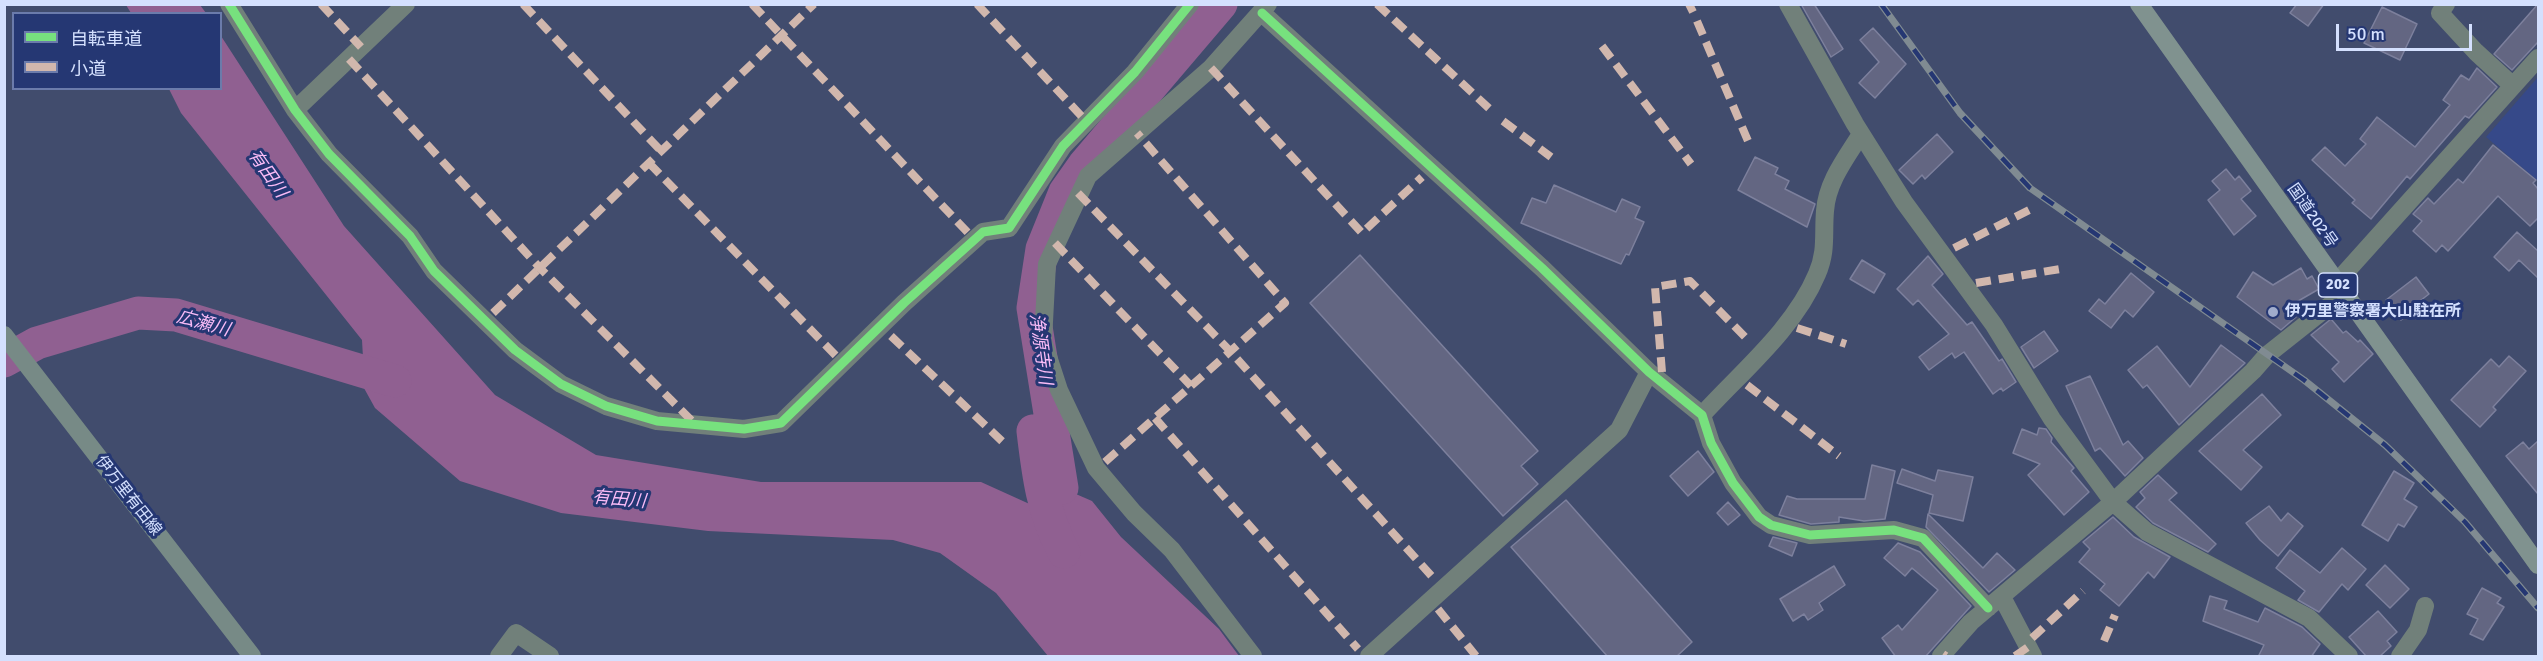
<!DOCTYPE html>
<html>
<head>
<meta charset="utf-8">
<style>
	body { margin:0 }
	#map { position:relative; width:2543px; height:661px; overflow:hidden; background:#414c6d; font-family:Signika,"Noto Sans JP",sans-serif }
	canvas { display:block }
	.frame { position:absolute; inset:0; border:6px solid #d4e0fe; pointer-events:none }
	.legend { position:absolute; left:12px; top:12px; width:210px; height:78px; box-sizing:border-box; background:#253773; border:2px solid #6b7bab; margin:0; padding:8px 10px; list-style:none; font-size:18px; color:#d4e0fe }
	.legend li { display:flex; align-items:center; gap:12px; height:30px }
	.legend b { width:30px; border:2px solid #6b7bab }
	.scale { position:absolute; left:2336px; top:24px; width:136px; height:27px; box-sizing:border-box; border:3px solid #d4e0fe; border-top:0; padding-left:8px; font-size:18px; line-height:21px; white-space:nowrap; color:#d4e0fe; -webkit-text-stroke:4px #253773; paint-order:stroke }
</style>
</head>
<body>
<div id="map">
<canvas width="2543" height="661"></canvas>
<div class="frame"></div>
<ul class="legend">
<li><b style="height:8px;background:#77e17e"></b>自転車道</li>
<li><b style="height:8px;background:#d1b7ad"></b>小道</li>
</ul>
<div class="scale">50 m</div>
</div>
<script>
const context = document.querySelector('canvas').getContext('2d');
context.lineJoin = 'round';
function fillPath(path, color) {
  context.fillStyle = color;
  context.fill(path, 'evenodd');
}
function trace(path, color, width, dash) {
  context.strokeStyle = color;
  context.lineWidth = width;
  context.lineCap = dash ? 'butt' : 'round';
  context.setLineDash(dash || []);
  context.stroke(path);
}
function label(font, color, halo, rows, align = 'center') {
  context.font = font + ' Signika,"Noto Sans JP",sans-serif';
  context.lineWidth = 6;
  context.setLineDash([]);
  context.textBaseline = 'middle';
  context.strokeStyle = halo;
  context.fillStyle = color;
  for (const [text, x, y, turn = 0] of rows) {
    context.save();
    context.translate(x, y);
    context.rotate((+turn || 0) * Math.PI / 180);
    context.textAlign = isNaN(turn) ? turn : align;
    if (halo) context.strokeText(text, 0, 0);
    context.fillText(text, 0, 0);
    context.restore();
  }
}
fillPath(new Path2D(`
	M2538 77V181L2486 137Z`), '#364989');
fillPath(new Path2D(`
	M126 5H200L206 13H131Z
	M221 36 344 226 495 395 596 455 761 482H981L1045 511 1058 504 1062 488 1092 501 1121 537 1219 629 1239 656H1048L996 593 940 553 893 540 708 531 561 513 460 481 375 408 349 361 363 358 362 340 181 113 169 89 220 88Z`), '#906091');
trace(new Path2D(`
	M4 361 37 343 138 313 176 315 395 381
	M1064 552C1043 514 1038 474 1033 431L1062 488 1033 308 1042 249 1065 192 1084 165 1221 4`), '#906091', 33);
const building = new Path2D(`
	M1801 4H1814L1843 49 1831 57Z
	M2297 4H2324L2308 26 2290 13Z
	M2538 4V42L2512 70 2494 54Z
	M2382 7 2417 24 2400 60 2364 43Z
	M1873 28 1906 64 1875 98 1859 83 1879 62 1860 40Z
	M2477 68 2497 87 2469 118 2465 116 2410 179 2407 176 2371 219 2352 203 2355 200 2312 160 2325 147 2345 166 2366 144 2360 139 2377 117 2415 147 2450 105 2443 100 2461 75 2469 80Z
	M1937 134 1953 152 1925 179 1922 175 1913 184 1899 170Z
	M2493 145 2536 180 2533 183 2538 189V218L2530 226 2498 196 2448 251 2442 245 2436 252 2413 231 2422 221 2413 214 2428 198 2434 204 2458 179 2463 183Z
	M1755 157 1778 168 1775 174 1789 181 1785 189 1815 204 1807 227 1738 190Z
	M2226 169 2235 180 2239 176 2251 191 2241 199 2256 216 2234 235 2208 200 2220 190 2212 181Z
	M1554 185 1616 212 1622 199 1640 207 1635 218 1644 222 1629 255 1626 254 1621 264 1521 223 1532 198 1546 203Z
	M2517 232 2538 251V278L2519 260 2509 271 2494 257Z
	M1360 255 1538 451 1521 466 1538 484 1503 516 1310 303Z
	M1928 256 1943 274 1932 285 1967 325 1972 322 1999 361 2002 359 2016 382 2003 391 2001 388 1993 394 1964 352 1955 358 1952 353 1929 370 1919 357 1949 334 1918 300 1913 305 1897 289Z
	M1862 260 1885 274 1874 293 1850 279Z
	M2301 268 2307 279 2312 276 2319 289 2286 308 2296 317 2281 330 2237 297 2253 272 2273 285Z
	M2131 273 2154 292 2133 317 2125 310 2111 328 2089 311 2099 299 2105 304Z
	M2416 277 2429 294 2416 304 2419 307 2401 320 2386 300Z
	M2331 319 2343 333 2346 331 2358 342 2360 340 2373 354 2344 382 2332 369 2339 362 2311 335Z
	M2044 331 2058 351 2034 368 2021 347Z
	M2221 345 2245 363 2179 425 2147 385 2143 388 2128 370 2157 346 2190 387Z
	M2509 356 2526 371 2493 407 2496 410 2480 427 2451 400 2491 359 2499 367Z
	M2090 376 2123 445 2128 441 2143 458 2125 476 2100 448 2095 451 2066 386Z
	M2262 394 2281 415 2243 450 2262 467 2241 490 2199 451Z
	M2039 428 2046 429 2052 438 2051 442 2074 468 2071 471 2089 492 2064 515 2028 475 2040 464 2013 453 2022 429 2037 435Z
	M2538 441V494L2506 456 2523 442 2529 449Z
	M1698 451 1714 472 1688 496 1670 476Z
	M1872 465 1895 471 1885 519 1864 521 1839 517V522L1811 524 1779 515 1787 496 1797 499H1865Z
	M1902 469 1935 481 1938 470 1973 477 1963 521 1929 513 1933 495 1897 483Z
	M2394 471 2414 483 2404 499 2417 507 2404 527 2398 524 2388 541 2362 525Z
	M2158 475 2177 493 2169 500 2216 544 2208 552 2153 523 2136 507 2145 498 2140 492Z
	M1566 500 1692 642 1676 657H1608L1511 547Z
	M1728 502 1740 515 1728 525 1717 513Z
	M2269 506 2281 521 2288 513 2303 526 2278 556 2260 540 2246 523Z
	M1928 514 1983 568 1997 553 2015 570 1989 592 1926 527Z
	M2113 517 2134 537 2170 557 2154 578 2148 572 2119 606 2100 590 2105 584 2079 562 2090 549 2083 542Z
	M1773 537 1797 543 1792 556 1769 546Z
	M1898 543 1920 552 1971 606 1925 657H1896L1882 638 1898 625 1902 630 1938 590 1912 568 1905 576 1884 558Z
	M2342 548 2366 569 2348 590 2342 584 2319 612 2298 600 2305 591 2276 568 2290 550 2320 573Z
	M2385 565 2409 589 2390 608 2366 585Z
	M1834 566 1845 585 1819 603 1823 610 1808 620 1804 614 1793 621 1780 599Z
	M2482 588 2501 598 2497 603 2504 607 2483 640 2470 634 2478 619 2467 614Z
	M2210 596 2227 601 2224 609 2258 622 2265 608 2302 627 2320 644 2311 657H2258L2264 645 2203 621Z
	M2378 611 2397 632 2387 641 2391 646 2379 657H2367L2349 637Z`);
fillPath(building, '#636682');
trace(building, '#7d809d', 1.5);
trace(new Path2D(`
	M229 4 295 110 329 154 410 236 434 271 515 350 561 384 606 406 657 421 744 429 781 423 904 303 983 232 1009 228 1063 146 1135 72 1190 4
	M1788 4 1855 124 1904 202 1994 325 2052 419 2113 502 2147 532 2309 618 2349 656
	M2446 4 2440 13 2476 52 2513 86
	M1262 13 1542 268 1649 372 1702 415 1711 443 1733 483 1759 517 1771 525 1810 535 1894 530 1923 538 1988 608
	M295 110 406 4
	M2336 283 2538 58
	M1702 415C1741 372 1794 329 1817 274 1827 251 1823 235 1825 211 1827 182 1846 158 1861 134
	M2002 597 2033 656
	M499 656 516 633 550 656
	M1253 656 1172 550 1134 513 1096 468 1059 390 1043 341 1047 264 1088 176 1211 68 1268 4
	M1369 656 1619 430 1649 372
	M1941 656 1971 622 2113 502 2253 371 2267 355 2344 294
	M2400 656 2418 630 2425 606`), '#71807a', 18);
trace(new Path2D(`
	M4 335 252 656`), '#778a86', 18);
trace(new Path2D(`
	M2139 4 2538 565`), '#80928f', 18);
const rail = new Path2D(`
	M1881 4 1960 113 2030 188 2304 380 2385 445 2465 522 2538 608`);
trace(rail, '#808b92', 7);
trace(rail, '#253773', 4.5, [14]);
trace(new Path2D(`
	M321 4 361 47
	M523 4 661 151
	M752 4 971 236
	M977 4 1087 122
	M1377 4 1494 113
	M1689 4 1693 12
	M1697 21 1751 148
	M1602 46 1691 164
	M349 59 540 268 695 424
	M1211 68 1362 233 1422 177
	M1503 121 1551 157
	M649 163 843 363
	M1078 193 1230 351 1436 581
	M1055 243 1191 386
	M1954 248 2035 207
	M1976 283 2060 269
	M493 313 814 4
	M1797 328 1846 344
	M891 336 1005 444
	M1662 372 1655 287 1690 281 1750 342
	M1747 385 1839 456
	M1155 418 1358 649
	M1105 462 1285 303 1137 133
	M1438 609 1476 656
	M2032 638 2083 591
	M2104 641 2115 615
	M1943 654 1946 656
	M2015 656 2028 647`), '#d1b7ad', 8, [15, 8]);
trace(new Path2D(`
	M229 4 295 110 329 154 410 236 434 271 515 350 561 384 606 406 657 421 744 429 781 423 904 303 983 232 1009 228 1063 146 1135 72 1190 4
	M1262 13 1542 268 1649 372 1702 415 1711 443 1733 483 1759 517 1771 525 1810 535 1894 530 1923 538 1988 608`), '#77e17e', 9);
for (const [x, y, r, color] of [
	[2273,312,6,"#a1accb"]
]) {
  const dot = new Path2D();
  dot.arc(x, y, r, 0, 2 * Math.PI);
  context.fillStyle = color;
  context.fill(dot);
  trace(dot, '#253773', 2);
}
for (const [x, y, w] of [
	[2338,285,39]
]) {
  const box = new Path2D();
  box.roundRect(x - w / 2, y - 12, w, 24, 4.5);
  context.fillStyle = '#253773';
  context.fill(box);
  trace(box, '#d4e0fe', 1.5);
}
label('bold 15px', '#d4e0fe', null, [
	["202",2338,285]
]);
label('16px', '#d4e0fe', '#253773', [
	["国道202号",2312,216,55],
	["伊万里有田線",128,496,52]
]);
label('bold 16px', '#d4e0fe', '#253773', [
	["伊万里警察署大山駐在所",2285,312]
], 'left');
label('italic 18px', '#f9bbf6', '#253773', [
	["有田川",267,174,55],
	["広瀬川",203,324,15],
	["浄源寺川",1040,349,82],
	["有田川",619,500,5]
]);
</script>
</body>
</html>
